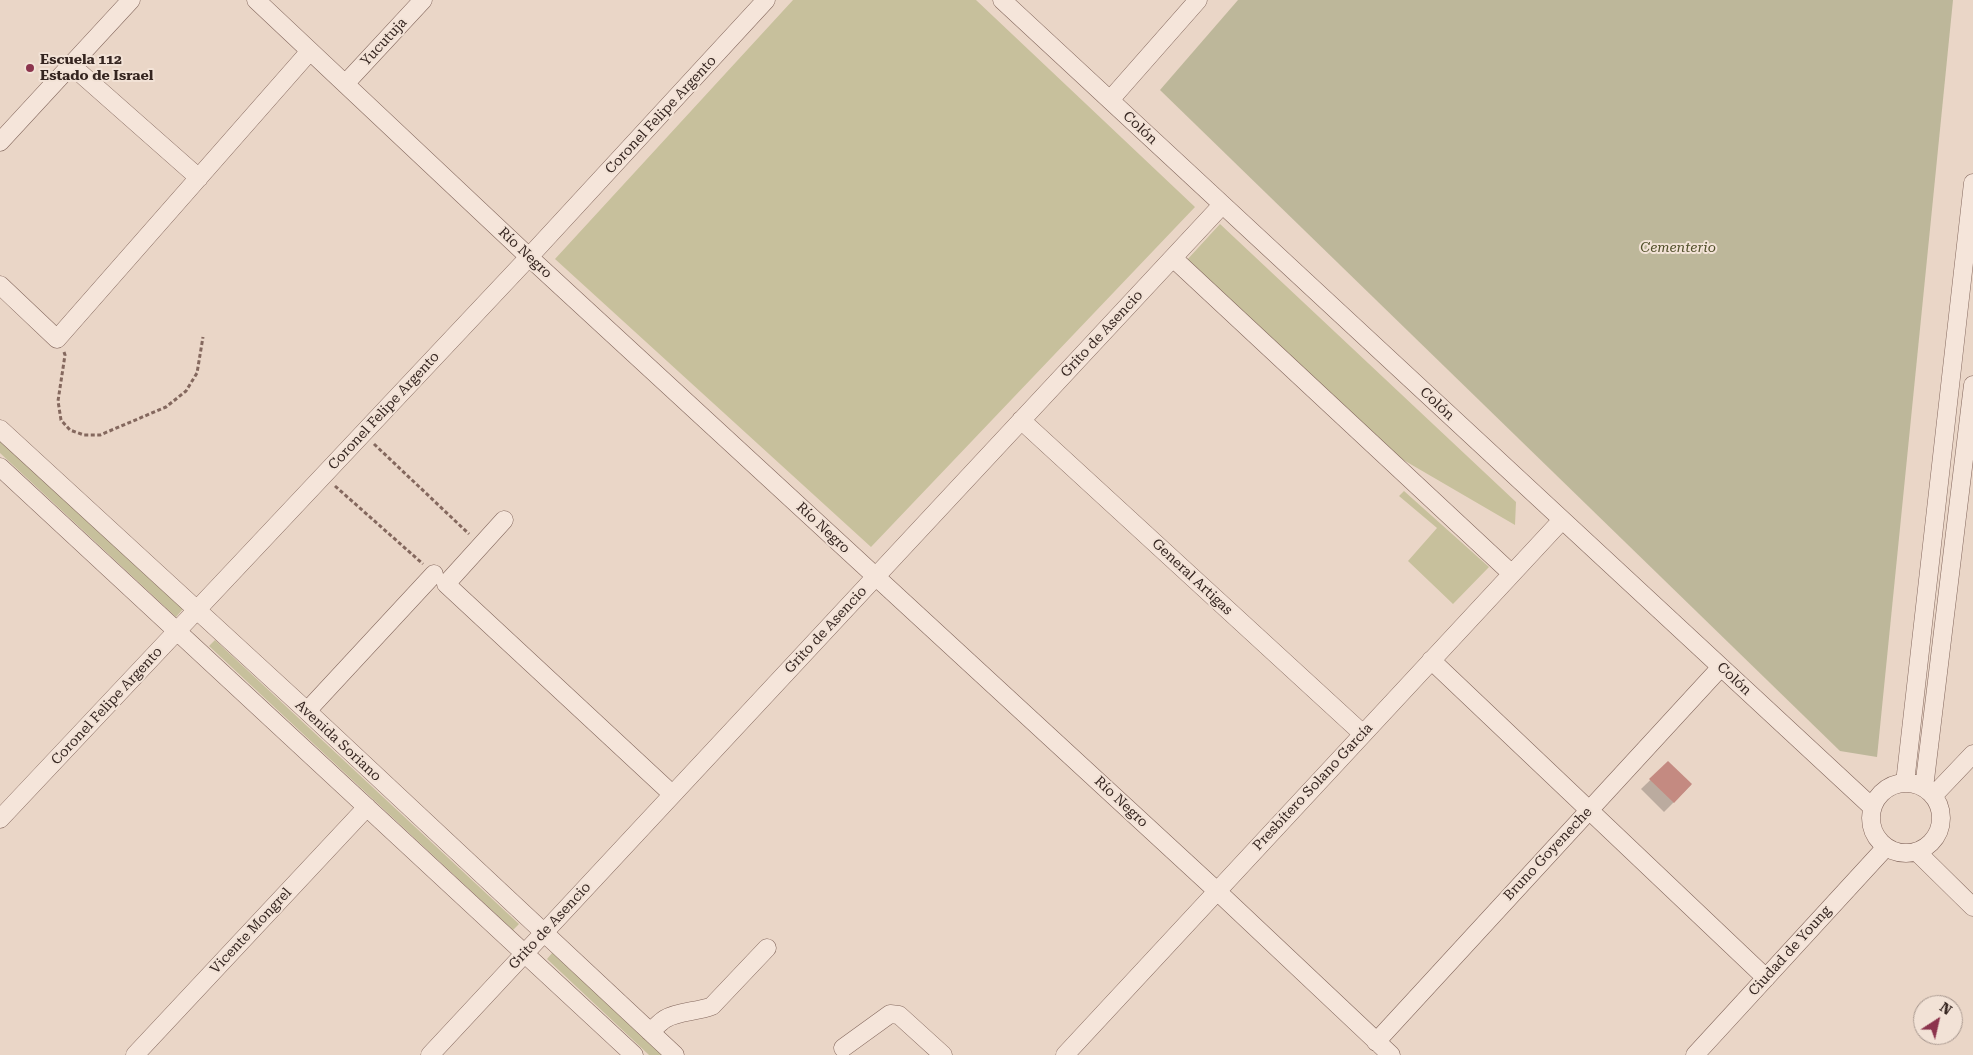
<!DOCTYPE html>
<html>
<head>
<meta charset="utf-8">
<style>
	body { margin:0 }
	#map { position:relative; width:1973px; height:1055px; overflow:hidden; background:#ead6c7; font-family:"Roboto Serif",serif }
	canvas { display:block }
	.north { position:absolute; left:1913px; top:995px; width:50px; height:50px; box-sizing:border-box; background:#f2e2d6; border:1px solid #a6968d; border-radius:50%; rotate:35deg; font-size:14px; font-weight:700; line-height:20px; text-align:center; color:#352520 }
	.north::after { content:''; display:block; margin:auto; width:18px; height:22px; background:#8c344d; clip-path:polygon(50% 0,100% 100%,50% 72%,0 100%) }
</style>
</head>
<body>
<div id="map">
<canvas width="1973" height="1055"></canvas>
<div class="north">N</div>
</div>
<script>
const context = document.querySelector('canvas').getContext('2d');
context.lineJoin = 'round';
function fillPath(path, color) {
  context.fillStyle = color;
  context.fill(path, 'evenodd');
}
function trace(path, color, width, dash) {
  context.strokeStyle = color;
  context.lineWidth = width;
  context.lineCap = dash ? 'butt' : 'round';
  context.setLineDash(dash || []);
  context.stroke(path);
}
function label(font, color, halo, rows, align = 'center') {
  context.font = font + ' "Roboto Serif",serif';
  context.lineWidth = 4;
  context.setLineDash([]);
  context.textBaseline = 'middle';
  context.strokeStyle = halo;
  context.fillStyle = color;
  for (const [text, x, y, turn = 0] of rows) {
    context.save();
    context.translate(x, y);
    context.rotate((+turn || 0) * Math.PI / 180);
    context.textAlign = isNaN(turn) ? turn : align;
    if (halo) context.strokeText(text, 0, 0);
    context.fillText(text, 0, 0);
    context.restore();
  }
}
fillPath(new Path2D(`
	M793 0H976L1195 207 871 547 555 259Z
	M1220 224 1516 502 1515 525 1400 458 1186 261Z
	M0 439 183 609 176 617 0 453Z
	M1404 491 1489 567 1453 604 1408 561 1437 528 1399 496Z
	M215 640 519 924 513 930 209 646Z
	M553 952 664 1055H649L547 959Z`), '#c7c09c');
fillPath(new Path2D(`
	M1238 0H1953L1877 757 1840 751 1160 90Z`), '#bdb79a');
fillPath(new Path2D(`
	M1668 763 1691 785 1664 812 1641 789Z`), '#0003');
fillPath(new Path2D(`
	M1668 761 1692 784 1674 803 1649 779Z`), '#c48a81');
const minor = new Path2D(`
	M256 0 529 257 1217 891 1391 1055
	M1002 0 1872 807
	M71 65 199 178
	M345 84 423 0
	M1110 100 1198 0
	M0 142 131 0
	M1173 258 1512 574
	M0 285 57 339 310 51
	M1021 420 1363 734
	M0 429 307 711 675 1055
	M0 467 634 1055
	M504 520 446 584 672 794
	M1431 660 1766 978
	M307 711 434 574
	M1905 783 1973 183
	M1871 818a35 35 0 1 1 70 0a35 35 0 1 1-70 0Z
	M1924 788 1973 385
	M1933 796 1973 754
	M0 819 529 257 766 0
	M1917 852 1973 907
	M650 1032C655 1028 660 1022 665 1019 678 1011 697 1012 712 1006L767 948
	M1376 1042 1721 667
	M843 1048 890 1014 899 1015 943 1055
	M135 1055 367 807
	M430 1055 1222 205
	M1065 1055 1562 520
	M1695 1055 1886 847`);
trace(minor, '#84685e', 19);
trace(new Path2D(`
	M64 352 65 355 58 401 61 420 70 430 84 435H100L166 407 186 391 197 373 203 337
	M374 444 469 534
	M335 486 423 564`), '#84685e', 3, [4, 2.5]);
trace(minor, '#f5e5da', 18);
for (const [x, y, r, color] of [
	[30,68,5,"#8c344d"]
]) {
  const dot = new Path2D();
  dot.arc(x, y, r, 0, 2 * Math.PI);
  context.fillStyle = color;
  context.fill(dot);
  trace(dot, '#f2e2d6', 2);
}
label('14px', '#352520', '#f2e2d6', [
	["Yucutuja",384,42,-47],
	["Coronel Felipe Argento",661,115,-47],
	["Colón",1140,128,43],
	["Río Negro",525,253,43],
	["Grito de Asencio",1102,334,-47],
	["Colón",1437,404,43],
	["Coronel Felipe Argento",384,411,-47],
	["Río Negro",823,528,43],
	["General Artigas",1192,577,43],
	["Grito de Asencio",826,630,-47],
	["Colón",1734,679,43],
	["Coronel Felipe Argento",107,706,-47],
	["Avenida Soriano",338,741,43],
	["Presbítero Solano García",1313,787,-47],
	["Río Negro",1121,802,43],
	["Bruno Goyeneche",1548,854,-47],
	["Grito de Asencio",550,926,-47],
	["Vicente Mongrel",251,931,-47],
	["Ciudad de Young",1790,951,-48]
]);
label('bold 14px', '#352520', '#f2e2d6', [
	["Escuela 112",40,60],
	["Estado de Israel",40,76]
], 'left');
label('italic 14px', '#504f29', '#f2e2d6', [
	["Cementerio",1678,248]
]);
</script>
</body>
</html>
